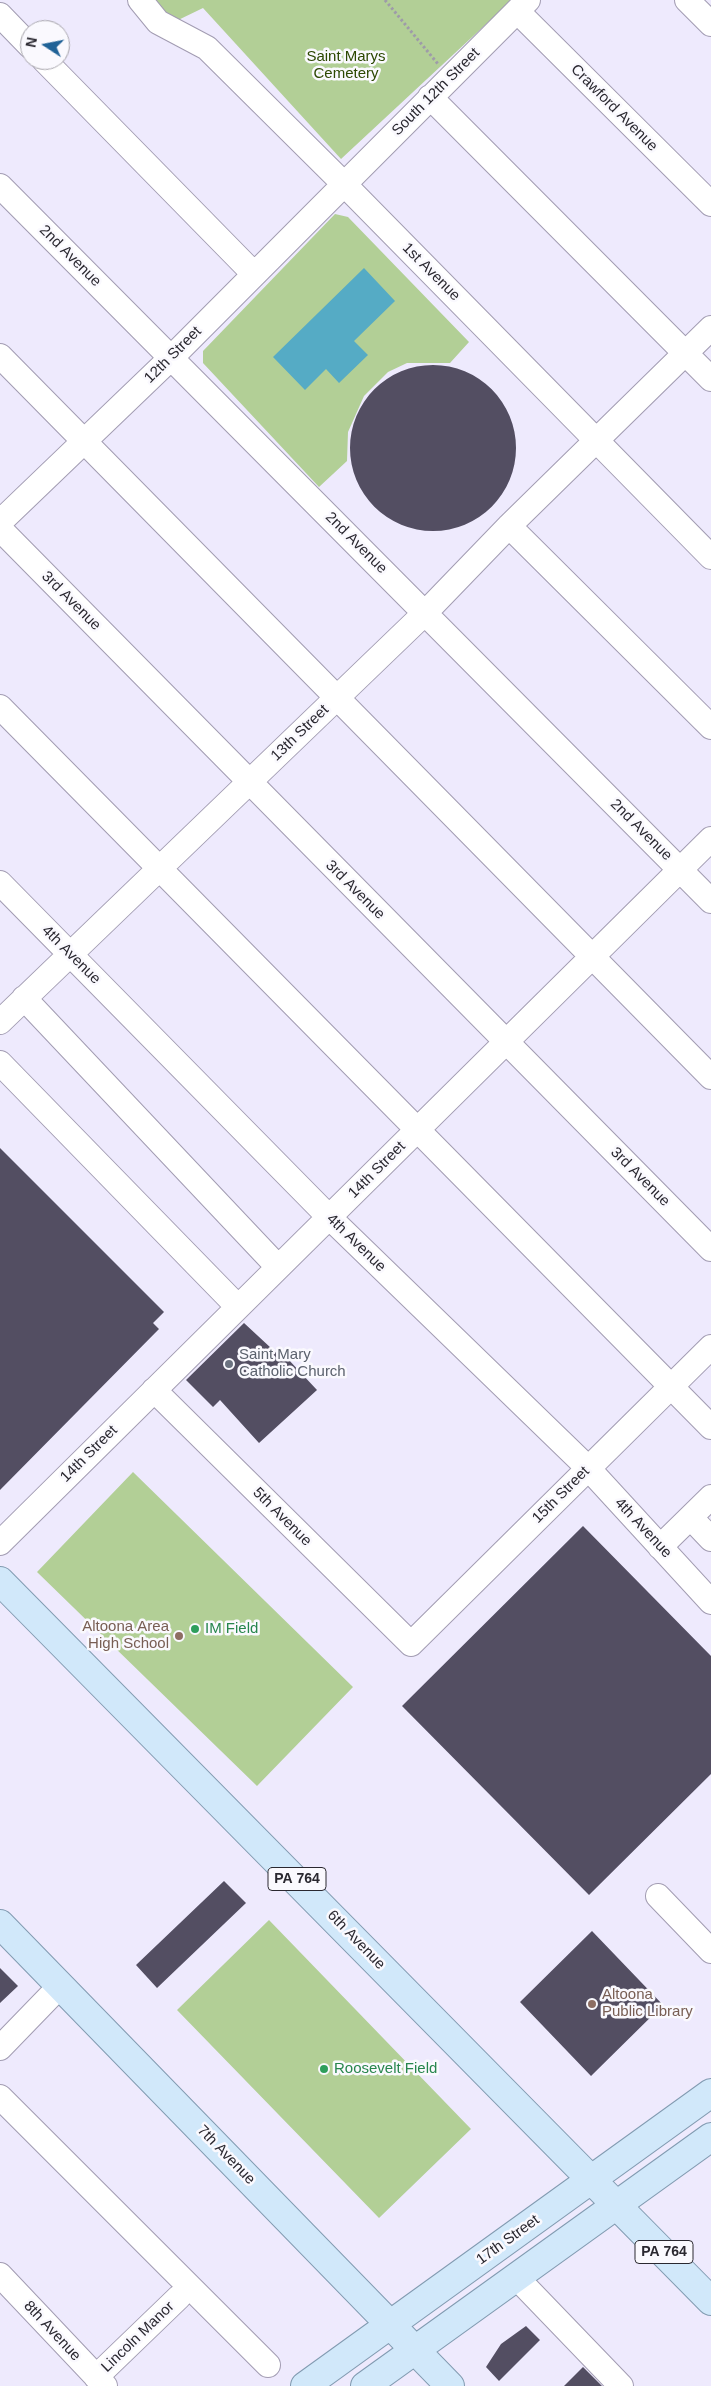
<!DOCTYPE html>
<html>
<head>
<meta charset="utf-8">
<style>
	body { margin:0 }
	#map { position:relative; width:711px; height:2386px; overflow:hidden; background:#eeeafd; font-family:Arial,sans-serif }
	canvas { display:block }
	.north { position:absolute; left:20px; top:20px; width:50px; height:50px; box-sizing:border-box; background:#faf9fe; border:1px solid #a7a5ac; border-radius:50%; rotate:281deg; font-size:14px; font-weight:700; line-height:20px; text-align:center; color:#2a2830 }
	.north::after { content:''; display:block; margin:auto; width:18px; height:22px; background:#206297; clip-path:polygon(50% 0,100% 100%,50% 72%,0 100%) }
</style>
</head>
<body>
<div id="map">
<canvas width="711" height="2386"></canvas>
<div class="north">N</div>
</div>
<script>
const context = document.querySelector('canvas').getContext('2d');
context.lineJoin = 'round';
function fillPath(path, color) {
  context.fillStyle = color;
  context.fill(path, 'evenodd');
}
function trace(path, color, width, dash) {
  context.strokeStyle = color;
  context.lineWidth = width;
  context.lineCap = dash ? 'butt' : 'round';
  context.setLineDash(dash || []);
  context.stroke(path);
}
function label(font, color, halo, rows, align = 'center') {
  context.font = font + ' Arial,sans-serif';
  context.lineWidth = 5;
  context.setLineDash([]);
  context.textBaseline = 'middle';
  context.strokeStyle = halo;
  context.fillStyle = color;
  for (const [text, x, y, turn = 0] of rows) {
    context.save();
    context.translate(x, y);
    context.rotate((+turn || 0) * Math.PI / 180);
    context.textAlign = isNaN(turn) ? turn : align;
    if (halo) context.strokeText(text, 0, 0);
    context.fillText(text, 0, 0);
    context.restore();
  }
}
fillPath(new Path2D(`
	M151 0H512L341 159 203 8 172 23Z
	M335 214 348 217 469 342 450 363H407L388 372 364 396 348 432 347 461 319 487 203 363V351Z
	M133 1472 353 1687 257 1786 37 1572Z
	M269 1920 471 2129 379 2218 177 2010Z`), '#b2cf96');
fillPath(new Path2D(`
	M364 268 395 301 354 341 368 355 339 383 326 369 305 390 273 357Z`), '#55abc5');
fillPath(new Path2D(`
	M350 448a83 83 0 1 1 166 0a83 83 0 1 1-166 0Z
	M0 1148 164 1312 153 1323 159 1329 0 1490Z
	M244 1323 285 1361 287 1358 317 1390 259 1443 220 1400 213 1407 186 1380Z
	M583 1526 711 1656V1774L589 1895 402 1706Z
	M224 1881 246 1903 157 1988 136 1965Z
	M592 1931 663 2005 591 2076 520 2002Z
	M0 1968 18 1986 0 2003Z
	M526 2326 540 2340 499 2381 486 2367 501 2344Z
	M583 2367 602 2386H564Z`), '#534e62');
const minor = new Path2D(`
	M140 0 158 22 207 48 343 183 711 557
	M687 0 711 24
	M517 11 711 204
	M0 15 30 46
	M44 60 254 274
	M430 97 711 379
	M0 186 711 901
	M0 356 711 1077
	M0 522 172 357 528 0
	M509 526 711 727
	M0 529 711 1249
	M0 707 711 1427
	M0 883 329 1217 588 1468 711 1602
	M24 998 278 1267
	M0 1022 425 613 509 526 711 328
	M0 1063 238 1307
	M154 1390 411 1644 711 1347
	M691 1518 711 1539
	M0 1543 711 839
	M660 1547 711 1497
	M658 1896 711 1951
	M0 2048 60 1986
	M0 2097 268 2365
	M0 2275 105 2386
	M516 2277 621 2386
	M96 2377 179 2297`);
const major = new Path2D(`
	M0 1581 711 2301
	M0 1924 450 2386
	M305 2386 711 2093
	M365 2386 711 2137`);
trace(minor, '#a29cb2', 26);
trace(major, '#829bb1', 30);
trace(new Path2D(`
	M385 0 438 64`), '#9e9ba9', 3, [2.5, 2.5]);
trace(minor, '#fff', 24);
trace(major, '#d1e8fa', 28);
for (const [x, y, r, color] of [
	[229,1364,5,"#6b7280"],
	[195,1629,5,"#2e9e5b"],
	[179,1636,5,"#8d6e63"],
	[592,2004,5,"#8d6e63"],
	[324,2069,5,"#2e9e5b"]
]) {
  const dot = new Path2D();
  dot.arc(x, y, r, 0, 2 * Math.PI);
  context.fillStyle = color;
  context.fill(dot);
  trace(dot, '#faf9fe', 2);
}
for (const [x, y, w] of [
	[297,1879,58],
	[664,2252,58]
]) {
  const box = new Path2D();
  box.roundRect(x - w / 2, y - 11.5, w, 23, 4);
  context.fillStyle = '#faf9fe';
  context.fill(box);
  trace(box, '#2a2830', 1);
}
label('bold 14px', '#2a2830', null, [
	["PA 764",297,1879],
	["PA 764",664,2252]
]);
label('15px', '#2c4802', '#faf9fe', [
	["Saint Marys",346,57],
	["Cemetery",346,74]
]);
label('15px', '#2a2830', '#faf9fe', [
	["South 12th Street",436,92,-45],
	["Crawford Avenue",614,108,45],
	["2nd Avenue",70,256,45],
	["1st Avenue",431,272,45],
	["12th Street",173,355,-45],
	["2nd Avenue",356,543,45],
	["3rd Avenue",71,601,45],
	["13th Street",300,733,-44],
	["2nd Avenue",641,830,45],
	["3rd Avenue",355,890,45],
	["4th Avenue",71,955,45],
	["14th Street",377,1170,-45],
	["3rd Avenue",640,1177,45],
	["4th Avenue",356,1243,44],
	["14th Street",89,1454,-45],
	["15th Street",561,1495,-45],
	["5th Avenue",282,1517,45],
	["4th Avenue",643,1528,47],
	["6th Avenue",356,1940,46],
	["7th Avenue",226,2155,46],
	["17th Street",508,2240,-36],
	["8th Avenue",52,2331,47],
	["Lincoln Manor",138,2337,-44]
]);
label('15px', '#5b616d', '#faf9fe', [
	["Saint Mary",239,1355],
	["Catholic Church",239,1372]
], 'left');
label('15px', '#785e54', '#faf9fe', [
	["Altoona Area",169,1627],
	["High School",169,1644],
	["Altoona",602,1995,"left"],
	["Public Library",602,2012,"left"]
], 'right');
label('15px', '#27864d', '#faf9fe', [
	["IM Field",205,1629],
	["Roosevelt Field",334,2069]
], 'left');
</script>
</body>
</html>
